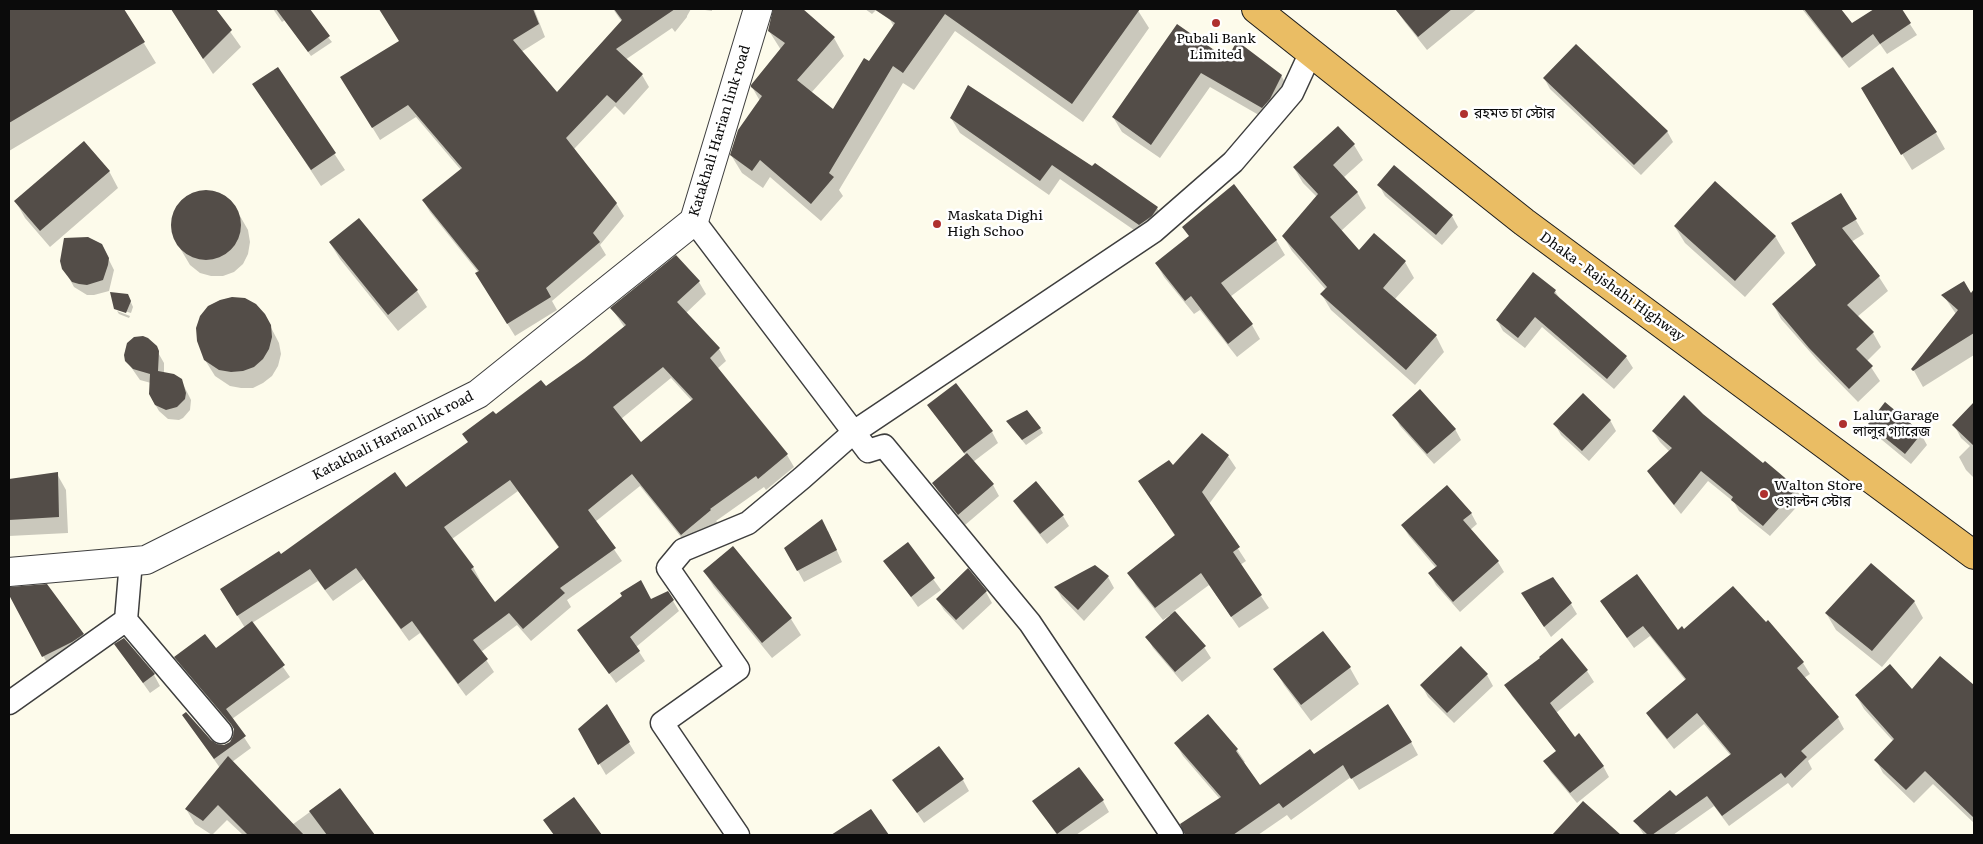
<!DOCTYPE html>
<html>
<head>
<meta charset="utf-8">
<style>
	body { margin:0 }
	#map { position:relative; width:1983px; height:844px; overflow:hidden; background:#fdfbeb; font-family:Literata,serif }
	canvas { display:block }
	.frame { position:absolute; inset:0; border:10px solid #0b0b0b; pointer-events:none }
</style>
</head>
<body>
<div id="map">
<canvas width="1983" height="844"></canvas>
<div class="frame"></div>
</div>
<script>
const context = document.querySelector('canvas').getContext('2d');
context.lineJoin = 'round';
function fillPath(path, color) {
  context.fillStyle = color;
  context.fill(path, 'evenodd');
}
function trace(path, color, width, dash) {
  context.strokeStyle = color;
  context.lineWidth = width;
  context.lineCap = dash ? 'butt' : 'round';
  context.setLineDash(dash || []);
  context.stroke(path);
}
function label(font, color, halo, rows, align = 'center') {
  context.font = font + ' Literata,"Noto Sans Bengali",serif';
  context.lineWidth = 5;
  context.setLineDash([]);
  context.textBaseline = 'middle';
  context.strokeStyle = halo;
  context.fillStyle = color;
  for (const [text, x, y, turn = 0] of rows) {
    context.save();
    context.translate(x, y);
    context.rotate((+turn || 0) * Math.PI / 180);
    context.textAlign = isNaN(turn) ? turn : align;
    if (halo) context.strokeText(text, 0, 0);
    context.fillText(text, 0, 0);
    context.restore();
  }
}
fillPath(new Path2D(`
	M9 9H123L156 63 9 151Z
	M171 9H214L241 47 213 74Z
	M273 9H305L332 42 311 56 285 20 282 22Z
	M379 9H534L545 37 521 52 557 94 622 22 613 9H691L687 16V17L675 32 672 28 625 60 642 75 649 87 624 115 615 106 574 149 616 203 624 216 600 245 606 255 552 301 557 310 515 336 484 286 478 272 430 212 423 200 461 170 416 117 380 140 349 89 400 42Z
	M698 9H712V11Z
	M774 9H801L834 38 844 56 811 93 834 111 894 27 889 18 895 9H913L919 13 923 9H1137L1149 28 1083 122 955 31 914 90 903 83 839 190 843 196 821 221 770 177 763 188 742 173 731 155 760 101 752 87 781 50 769 31Z
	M865 9H877L872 14Z
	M1396 9H1477L1427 50 1404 21Z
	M1802 9H1839L1852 25 1876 9H1900L1917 35 1887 54 1880 44 1849 68Z
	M1177 26 1227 61 1281 75 1289 90 1271 122 1210 87 1160 158 1122 132 1113 117Z
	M278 68 345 170 321 186 254 84Z
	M1544 78 1667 131 1673 142 1641 175 1550 89Z
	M1872 105 1936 133 1945 149 1912 170Z
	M951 118 1157 208 1165 223 1147 239 1060 179 1049 195 960 133Z
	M1354 145 1363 160 1343 178 1357 192 1366 208 1341 231 1359 252 1374 235 1405 262 1414 278 1394 300 1436 336 1444 352 1415 385 1331 310 1322 295 1326 290 1292 251 1283 236 1317 197 1303 183 1294 168Z
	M109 171 118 188 50 247 25 218 16 202Z
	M1379 185 1452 216 1458 227 1442 245 1385 196Z
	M203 191H214L224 195 232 202 248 230 250 242 248 254 243 264 234 272 223 276H211L200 273 190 265 174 238 171 227 172 217 176 207 183 199 192 193Z
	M1841 195 1864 234 1851 242 1879 277 1888 291 1857 317 1873 333 1881 347 1867 361 1880 381 1858 402 1819 362 1781 319 1773 304 1817 266Z
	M359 220 417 291 427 307 398 331 340 259 330 243Z
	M1184 227 1276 240 1285 255 1230 297 1252 325 1260 339 1237 357 1200 310 1194 314 1164 277 1156 263 1190 237Z
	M1675 227 1775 236 1785 253 1745 297 1685 243Z
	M107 256 114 270 109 291 94 295H87L74 287 68 276Z
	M676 257 699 282 706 294 686 313 719 349 726 361 717 369 787 455 794 467 766 490 764 487 716 521 718 523 689 547 640 486 595 522 622 561 567 600 571 607 531 641 517 625 481 652 494 672 466 696 420 633 409 641 364 579 333 601 318 581 252 623 290 677 232 719 251 748 232 762 292 825 340 790 373 835H243L227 820 212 835 195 824 186 809 220 768 183 715 217 746H224L231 743 235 736V730L182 668 176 657 216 650 245 628 229 602 280 556 406 488 469 443 495 416 546 388 585 360 625 328 612 309ZM671 378 693 402 641 444 621 419ZM518 491 559 548 495 604 478 581 480 580 473 567 452 539Z
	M1963 282 1974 300V355L1923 387 1913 369 1956 314 1943 295Z
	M1555 291 1560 299 1626 357 1633 368 1614 389 1542 327 1525 348 1503 331 1497 320Z
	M130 300 133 307 131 313 115 308Z
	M117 311 130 316 129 318 119 314Z
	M264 314 279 343 281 354 278 366 272 376 263 383 253 388H241L230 386 215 376 205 360Z
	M152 342 164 363V373L181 380 191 400 190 410 183 418 179 420 168 419 159 411 152 399 151 383 140 380 126 360Z
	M1974 404V478L1966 470 1959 457 1970 446 1961 438 1954 425Z
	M929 405 992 432 998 443 973 462 993 485 999 496 965 525 940 495 934 484 966 456Z
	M1394 415 1455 429 1461 440 1434 464 1400 426Z
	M1702 415 1763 465 1765 462 1796 489 1803 500 1770 536 1739 511 1734 502 1708 481 1681 514 1655 482 1649 472 1670 452 1660 442 1653 431Z
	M1610 420 1616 431 1589 461 1561 435 1555 424Z
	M1869 424 1921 434 1927 445 1911 464 1876 435Z
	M1011 427 1040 428 1043 433 1026 445Z
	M1202 434 1228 456 1236 468 1209 504 1246 561 1240 565 1269 608 1239 628 1209 585 1174 611 1204 647 1211 658 1182 682 1153 648 1147 637 1171 617 1170 615 1163 620 1136 586 1129 573 1175 536 1140 482 1173 467Z
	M57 474 66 490 68 533 9 536V480Z
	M1014 501 1063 516 1069 526 1047 544 1021 512Z
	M1471 513 1477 524 1470 530 1498 562 1504 572 1460 612 1436 585 1430 574 1436 568 1409 536 1402 525Z
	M828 531 842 562 804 582 786 549Z
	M908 544 941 590 918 607 885 561Z
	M733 548 791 619 801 635 772 658 714 587 704 571Z
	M1095 567 1108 577 1114 588 1084 621 1062 598 1056 588Z
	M47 586 83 635 92 651 52 672 9 593V588Z
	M986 592 992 603 963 630 944 610 937 599Z
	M651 600 673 601 679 611 636 647 645 661 616 683 578 630Z
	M1914 601 1923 618 1882 667 1836 630 1826 613Z
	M1529 604H1571L1577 614 1551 637Z
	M1608 612 1677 632 1768 622 1803 663 1810 674 1804 678 1838 718 1844 729 1808 761 1812 769 1792 788 1788 783 1729 826 1714 806 1673 835H1644L1635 821 1676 798 1731 756 1704 724 1674 749 1654 724 1647 713 1686 681 1650 636 1634 648Z
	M1323 632 1350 668 1359 684 1311 721 1284 685 1275 669Z
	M124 639 154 675 160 686 150 693 116 645Z
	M1562 639 1587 671 1594 682 1556 713 1574 739 1603 766 1609 777 1577 803 1551 772 1545 761 1557 752 1512 696 1506 685 1541 658Z
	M1940 658 1974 687V823L1933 784 1914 803 1883 773 1876 760 1893 741 1864 709 1856 695 1912 691Z
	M1487 675 1493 686 1454 723 1428 697 1422 686Z
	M607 706 635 753 606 775 579 729Z
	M1208 716 1237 750 1245 762 1243 763 1260 787 1313 756 1411 742 1418 755 1359 790 1351 777 1291 820 1287 815 1258 835H1186L1220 799 1183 756 1176 744Z
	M894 780H963L969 791 924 823Z
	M574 799 601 835H554L544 820Z
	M1034 801H1103L1109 812 1076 835H1057Z
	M871 811 887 835H833Z
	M1560 829 1616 832 1617 835H1563Z`), '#0003');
fillPath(new Path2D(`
	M9 9H124L145 42 9 123Z
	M171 9H216L232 30 203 59Z
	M276 9H310L330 36 308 52Z
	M379 9H533L539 24 513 40 557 92 622 20 614 9H675L616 49 643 74 616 103 607 95 566 138 617 203 593 233 600 242 546 288 551 297 507 324 475 273 479 271 422 200 462 168 408 105 372 128 340 77 399 41Z
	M773 9H803L835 37 797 80 833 109 864 58 869 61 895 23 874 9H1140L1072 104 945 14 903 73 893 66 829 173 834 177 811 204 760 160 752 171 730 155 738 130 762 96 751 87V85L785 43 768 31Z
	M1395 9H1452L1418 37Z
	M1804 9H1841L1852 23 1874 9H1902L1911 23 1880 44 1873 34 1842 58Z
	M1177 24 1227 59 1237 41 1282 75 1270 99 1262 108 1201 73 1151 145 1112 117Z
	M1576 44 1668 131 1634 165 1543 78Z
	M278 67 336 153 311 170 252 84Z
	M1893 67 1937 132 1901 155 1861 88Z
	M968 85 1092 166 1095 163 1158 207 1152 216 1139 225 1052 165 1040 181 950 118Z
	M1338 126 1355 144 1333 165 1358 192 1330 217 1359 250 1374 233 1406 261 1383 288 1437 335 1406 370 1320 294 1327 287 1282 236 1318 194 1293 167Z
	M84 141 110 171 40 231 14 201Z
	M1394 165 1453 215 1436 235 1377 185Z
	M1715 181 1776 236 1735 281 1674 226Z
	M1234 184 1277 240 1221 283 1253 324 1228 344 1191 296 1185 301 1155 263 1189 236 1182 227Z
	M171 225a35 35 0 1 1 70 0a35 35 0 1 1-70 0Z
	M1841 193 1857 219 1842 228 1880 276 1847 305 1874 332 1856 349 1873 366 1849 389 1809 348 1772 304 1816 265 1791 223Z
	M359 218 418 290 388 315 329 242Z
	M88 237 102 244 109 258 108 265 103 280 87 285 79 284 72 282 62 269 60 261 64 238Z
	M676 255 700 281 677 302 720 348 710 358 788 454 758 479 756 476 710 509 711 510 681 535 632 474 588 510 616 548 560 588 565 593 523 629 509 613 473 640 488 659 458 684 412 621 401 629 356 568 325 590 310 569 237 616 220 589 279 551 281 554 395 472 406 487 468 442 462 434 493 411 496 414 541 380 546 386 584 359 626 325 610 308ZM663 367 693 399 641 442 613 407ZM510 480 559 547 495 602 471 569 474 567 444 527Z
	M1533 272 1556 290 1554 293 1627 356 1607 379 1535 317 1518 338 1496 320Z
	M1964 281 1971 293 1974 289V333L1913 371 1911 369 1958 310 1941 295Z
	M110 292 128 294 131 301 126 313 114 309Z
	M232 297 245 298 256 304 265 314 271 325 272 337 269 349 263 359 254 367 243 371 231 372 219 370 204 360 197 341 196 328 200 316 208 306 220 300Z
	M143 336 148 338 157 346 159 351 158 371 174 374 182 379 186 393 185 399 177 407 166 410 155 405 149 394 150 374 133 369 125 361 124 355 127 343 134 337Z
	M956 383 993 431 964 453 927 405Z
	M1420 389 1456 429 1427 454 1392 415Z
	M1583 393 1611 420 1582 451 1553 424Z
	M1684 395 1703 414 1763 463 1765 461 1797 488 1763 526 1731 500 1733 497 1701 471 1674 505 1647 471 1672 448 1652 431Z
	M1885 402 1922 433 1905 454 1868 424Z
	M1974 402V446L1952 425Z
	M1027 410 1041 428 1022 440 1006 421Z
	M1202 433 1229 455 1202 492 1240 547 1233 552 1262 595 1231 617 1201 573 1155 608 1127 573 1175 535 1138 481 1169 460 1173 465Z
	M967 453 994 484 958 515 932 483Z
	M58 472 59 517 9 520V479Z
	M1036 481 1064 515 1040 534 1013 501Z
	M1447 485 1472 513 1463 520 1499 561 1453 602 1428 573 1437 566 1401 525Z
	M822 519 837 550 797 571 784 548Z
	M908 542 935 578 911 597 883 561Z
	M733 546 792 618 762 643 703 571Z
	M1871 563 1915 601 1872 651 1825 613Z
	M1095 565 1109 576 1078 610 1054 587Z
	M968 568 987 591 956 620 936 599Z
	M1637 574 1678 630 1682 626 1684 629 1733 586 1766 622 1768 620 1804 662 1797 668 1839 717 1801 751 1807 757 1785 778 1781 773 1722 816 1707 796 1652 835H1648L1633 821 1670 790 1676 796 1731 754 1697 713 1667 739 1646 713 1686 679 1643 626 1627 638 1600 601Z
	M1553 577 1572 603 1544 627 1521 593Z
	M641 580 651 599 668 591 674 600 630 637 640 651 609 674 577 630 622 596 620 593Z
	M47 584 84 634 72 642 42 657 9 595V587Z
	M1175 611 1206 646 1175 672 1145 637Z
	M252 621 285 665 226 709 246 736 214 759 182 715 186 712 211 740 217 744 224 745 230 742 233 736 234 729 231 724 174 657 205 634 216 648Z
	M1323 631 1351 667 1301 705 1273 669Z
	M124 638 155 674 143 683 114 644Z
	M1562 638 1588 670 1550 703 1575 737 1579 733 1604 766 1570 793 1543 761 1556 751 1504 685 1540 658 1539 657Z
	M1461 646 1488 674 1447 713 1420 685Z
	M1940 656 1974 685V818L1925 771 1906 790 1874 760 1894 739 1855 695 1890 664 1912 689Z
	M607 704 630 742 598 765 578 729Z
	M1388 704 1412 742 1351 779 1343 765 1283 808 1279 803 1233 835H1185L1180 824 1221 797 1174 743 1208 714 1238 749 1236 751 1260 785 1310 749 1314 754Z
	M939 746 964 779 917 813 892 780Z
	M228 756 304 835H248L218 805 203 821 185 809Z
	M1079 767 1104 800 1057 834 1032 801Z
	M340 788 375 835H327L309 811Z
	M574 797 602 835H554L543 820Z
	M1583 801 1621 835H1552Z
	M871 809 889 835H831Z`), '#534d48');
const minor = new Path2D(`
	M694 221 868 451 884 446 1030 623 1172 835
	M126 620 131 561
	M9 703 126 620 221 732
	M738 835 662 723 738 669 668 568 683 550 748 523 802 478 854 432 1154 231 1233 162 1292 93 1311 52`);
const tertiary = new Path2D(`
	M9 572 146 560 478 394 694 221 758 9`);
const trunk = new Path2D(`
	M1256 9 1524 222 1974 555`);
trace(minor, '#3e3e3e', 25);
trace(tertiary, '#3e3e3e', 30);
trace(trunk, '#1c1c1c', 30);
trace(minor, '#fff', 22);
trace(tertiary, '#fff', 28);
trace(trunk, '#eabd64', 28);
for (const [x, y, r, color] of [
	[1216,23,5,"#af302f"],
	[1464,114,5,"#af302f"],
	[937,224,5,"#af302f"],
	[1843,424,5,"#af302f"],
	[1764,494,5,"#af302f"]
]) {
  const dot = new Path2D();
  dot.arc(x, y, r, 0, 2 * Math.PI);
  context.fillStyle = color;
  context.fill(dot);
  trace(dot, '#fff', 2);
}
label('14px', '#0b0b0b', '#fff', [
	["Pubali Bank",1216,39,"center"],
	["Limited",1216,55,"center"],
	["রহমত চা স্টোর",1474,114],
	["Maskata Dighi",947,216],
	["High Schoo",947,232],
	["Lalur Garage",1853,416],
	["লালুর গ্যারেজ",1853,432],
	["Walton Store",1774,486],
	["ওয়াল্টন স্টোর",1774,502]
], 'left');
label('14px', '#0b0b0b', '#fff', [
	["Katakhali Harian link road",720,131,-73],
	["Dhaka - Rajshahi Highway",1612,287,36],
	["Katakhali Harian link road",393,436,-27]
]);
</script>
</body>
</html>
